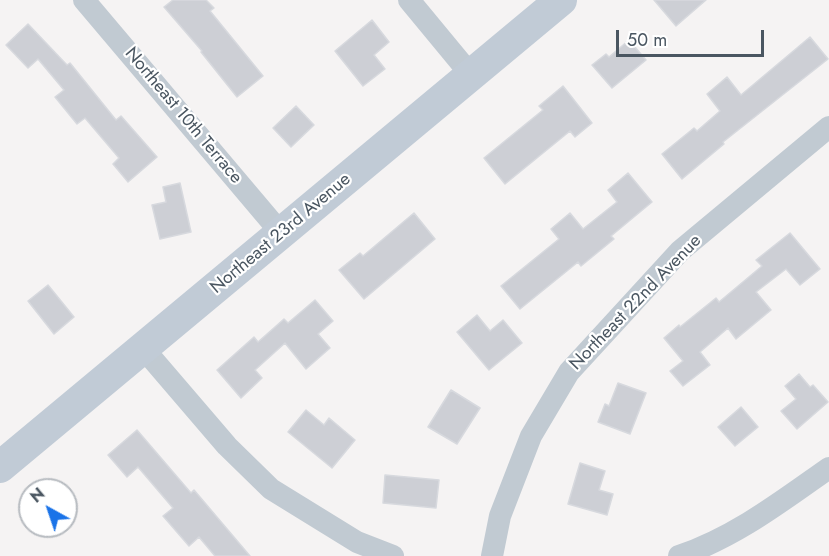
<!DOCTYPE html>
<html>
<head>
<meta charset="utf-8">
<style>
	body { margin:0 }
	#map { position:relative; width:829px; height:556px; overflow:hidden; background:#f5f3f3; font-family:Jost,sans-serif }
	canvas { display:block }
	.north { position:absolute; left:18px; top:478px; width:60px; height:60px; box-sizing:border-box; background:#fff; border:2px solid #b7bbc0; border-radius:50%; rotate:320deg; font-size:16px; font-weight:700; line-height:24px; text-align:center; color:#4a5661 }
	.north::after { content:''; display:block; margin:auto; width:21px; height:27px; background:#1a73e8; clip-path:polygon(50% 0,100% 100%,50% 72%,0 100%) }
	.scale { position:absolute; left:616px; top:30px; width:148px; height:27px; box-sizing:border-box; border:3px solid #4a5661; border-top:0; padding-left:8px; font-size:18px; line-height:21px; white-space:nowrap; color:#4a5661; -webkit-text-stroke:4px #fff; paint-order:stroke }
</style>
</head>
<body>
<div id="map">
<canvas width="829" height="556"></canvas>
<div class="north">N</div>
<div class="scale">50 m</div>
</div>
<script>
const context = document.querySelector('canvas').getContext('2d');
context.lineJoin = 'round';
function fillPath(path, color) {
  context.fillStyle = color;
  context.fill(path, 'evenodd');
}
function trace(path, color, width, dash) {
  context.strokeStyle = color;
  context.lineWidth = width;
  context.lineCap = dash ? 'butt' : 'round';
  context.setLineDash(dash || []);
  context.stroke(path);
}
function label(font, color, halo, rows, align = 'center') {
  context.font = font + ' Jost,sans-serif';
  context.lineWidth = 4.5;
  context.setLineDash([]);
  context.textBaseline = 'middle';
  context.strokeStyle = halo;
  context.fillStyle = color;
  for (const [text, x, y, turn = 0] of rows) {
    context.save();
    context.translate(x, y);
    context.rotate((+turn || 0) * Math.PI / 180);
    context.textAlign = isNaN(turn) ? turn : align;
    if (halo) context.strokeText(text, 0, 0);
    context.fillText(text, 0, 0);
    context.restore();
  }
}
const building = new Path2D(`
	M173 0H206L214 8 210 11 263 76 237 97 201 52 202 51 164 7Z
	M654 0H706L676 26Z
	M372 20 389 42 374 55 385 69 363 86 335 51Z
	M28 24 67 65 70 63 116 120 121 116 157 157 128 182 113 164 119 158 85 118 77 124 55 97 64 90 38 59 28 68 6 45Z
	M810 37 828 59 723 142 724 144 682 179 662 154 694 128 697 131 720 111 707 94 727 77 741 95Z
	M629 40 646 60 612 88 592 65 606 54 609 57Z
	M563 86 592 123 575 137 570 131 505 184 484 158 543 110 539 106Z
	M296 106 314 125 291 147 273 128Z
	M628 173 652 202 611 236 614 239 581 266 578 262 520 309 501 286 559 239 551 229 570 213 583 229 617 202 608 190Z
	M180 183 191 232 160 239 152 205 166 202 163 187Z
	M414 213 435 239 364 299 339 270 360 253 363 256Z
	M790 233 820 269 800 285 786 269 756 292 771 310 736 339 728 328 700 352 710 365 683 386 670 371 683 361 664 338 679 325 680 327 716 298 719 302 762 266 756 260Z
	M48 285 74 317 54 334 28 301Z
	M315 300 333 321 318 334 330 348 306 369 285 343 255 370 262 378 241 398 217 370 254 337 258 342 284 319 288 323Z
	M477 315 490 331 503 320 522 343 489 370 457 332Z
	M799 374 810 387 813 385 828 402 797 429 781 411 796 399 785 386Z
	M618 383 646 393 630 434 598 422 605 404 609 406Z
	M451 390 480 408 457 444 428 427Z
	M741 407 758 427 735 446 718 427Z
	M306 410 324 425 329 418 355 440 332 468 288 432Z
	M137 430 191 493 194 490 250 556H215L199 537 189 546 163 516 173 508 138 467 127 477 108 455Z
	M580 463 605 471 599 490 613 494 607 515 568 504Z
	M385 475 439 480 436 508 383 503Z`);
fillPath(building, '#cdcfd5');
trace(building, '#d7d9de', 1.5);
trace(new Path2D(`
	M84 0 281 233
	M409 0 471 75
	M143 348 227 446 271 489 357 542 393 556
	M492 556 500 516 531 436 569 372 680 251 829 127
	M679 556C734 538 782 501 829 468`), '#c1cad2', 22);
trace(new Path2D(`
	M0 467 561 0`), '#c1cbd6', 32);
label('18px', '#4a5661', '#fff', [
	["Northeast 10th Terrace",183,116,50],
	["Northeast 23rd Avenue",281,234,-40],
	["Northeast 22nd Avenue",636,303,-46]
]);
</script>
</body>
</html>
